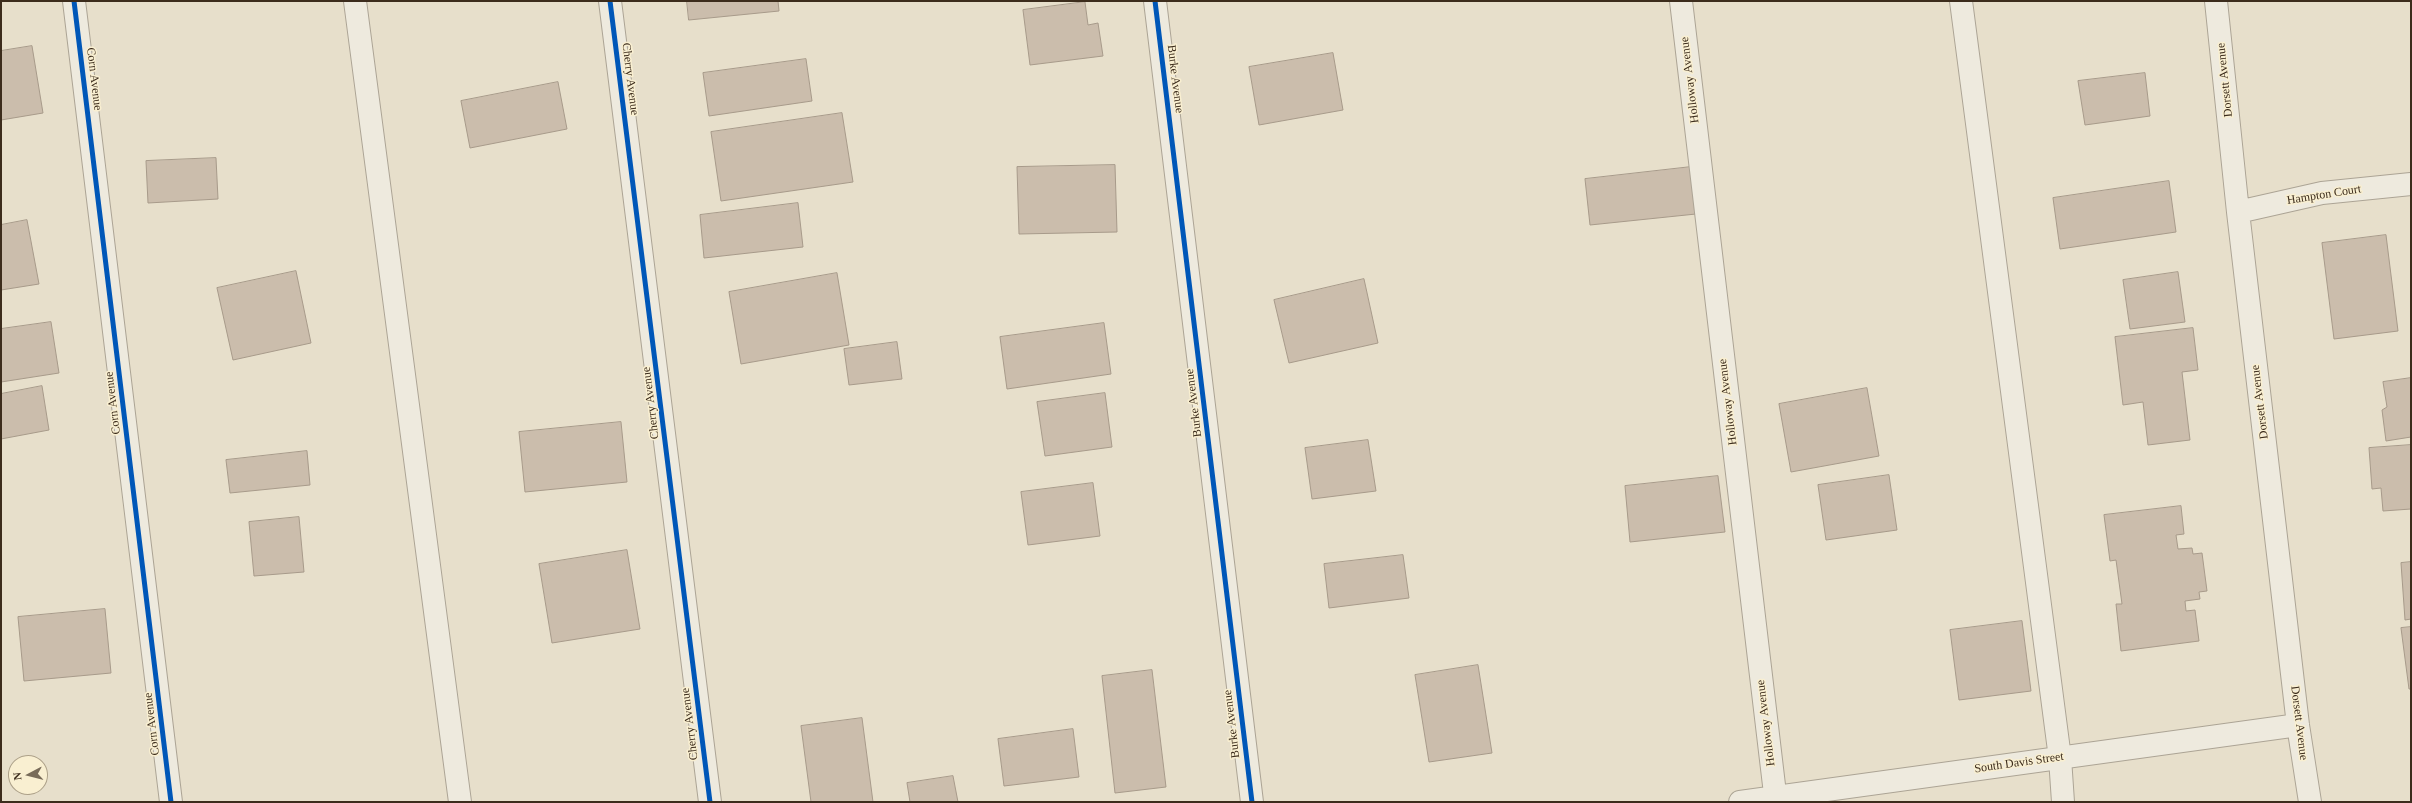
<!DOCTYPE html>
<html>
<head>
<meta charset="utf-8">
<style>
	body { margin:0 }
	#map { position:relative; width:2412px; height:803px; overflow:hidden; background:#e7dfcb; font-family:"Times New Roman",serif }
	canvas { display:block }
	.frame { position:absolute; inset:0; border:2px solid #3c2c1c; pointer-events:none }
	.north { position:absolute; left:8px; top:755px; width:40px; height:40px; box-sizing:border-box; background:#f9efd1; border:1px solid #ada189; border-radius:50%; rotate:263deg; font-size:11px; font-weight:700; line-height:16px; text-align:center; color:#3c2c1c }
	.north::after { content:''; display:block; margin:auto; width:14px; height:18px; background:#786b59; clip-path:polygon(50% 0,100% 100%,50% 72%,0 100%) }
</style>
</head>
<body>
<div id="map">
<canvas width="2412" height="803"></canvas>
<div class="frame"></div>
<div class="north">N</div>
</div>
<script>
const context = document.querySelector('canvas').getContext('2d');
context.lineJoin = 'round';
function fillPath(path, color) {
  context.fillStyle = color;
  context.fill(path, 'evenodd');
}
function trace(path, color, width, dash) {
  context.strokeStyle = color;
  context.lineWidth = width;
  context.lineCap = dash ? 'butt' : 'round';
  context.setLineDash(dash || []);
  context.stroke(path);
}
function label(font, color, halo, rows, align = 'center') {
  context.font = font + ' "Times New Roman",serif';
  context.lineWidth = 3;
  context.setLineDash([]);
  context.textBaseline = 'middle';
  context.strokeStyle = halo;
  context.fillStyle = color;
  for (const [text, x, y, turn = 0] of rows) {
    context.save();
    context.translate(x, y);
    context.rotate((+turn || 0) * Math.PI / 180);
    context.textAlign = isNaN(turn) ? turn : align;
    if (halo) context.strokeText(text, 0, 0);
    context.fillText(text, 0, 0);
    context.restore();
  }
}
const building = new Path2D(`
	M687 1H778L779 11 689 20Z
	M1085 2 1088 25 1098 23 1103 56 1030 65 1023 10Z
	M32 46 43 113 1 120V51Z
	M1333 53 1343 110 1259 125 1249 67Z
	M806 59 812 101 709 116 703 73Z
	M2145 73 2150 116 2085 125 2078 81Z
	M558 82 567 129 470 148 461 101Z
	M842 113 853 182 721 201 711 132Z
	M216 158 218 199 148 203 146 161Z
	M1115 165 1117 232 1019 234 1017 167Z
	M1691 167 1696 214 1590 225 1585 179Z
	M2169 181 2176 232 2060 249 2053 198Z
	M798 203 803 247 704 258 700 215Z
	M27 220 39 284 1 290V225Z
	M2386 235 2398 331 2334 339 2322 243Z
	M296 271 311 343 233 360 217 288Z
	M2178 272 2185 322 2130 329 2123 280Z
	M837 273 849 345 741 364 729 292Z
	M1364 279 1378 343 1289 363 1274 300Z
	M51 322 59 373 1 382V329Z
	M1104 323 1111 374 1007 389 1000 337Z
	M2193 328 2198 370 2182 372 2190 440 2148 445 2143 402 2123 405 2115 337Z
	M897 342 902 379 849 385 844 349Z
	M2411 378V437L2386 441 2382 410 2387 407 2383 382Z
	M42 386 49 430 1 439V394Z
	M1867 388 1879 456 1791 472 1779 404Z
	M1105 393 1112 447 1045 456 1037 402Z
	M621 422 627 482 525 492 519 432Z
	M1368 440 1376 491 1312 499 1305 448Z
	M2411 445V509L2383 511 2381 488 2372 489 2369 448Z
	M307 451 310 485 230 493 226 460Z
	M1889 475 1897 530 1826 540 1818 485Z
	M1718 476 1725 532 1630 542 1625 486Z
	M1093 483 1100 536 1028 545 1021 492Z
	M2181 506 2184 534 2176 535 2178 549 2192 548 2193 554 2202 553 2207 591 2199 592 2200 599 2185 601 2186 611 2195 610 2199 641 2121 651 2116 604H2122L2116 560 2110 561 2104 515Z
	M299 517 304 572 254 576 249 522Z
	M627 550 640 629 552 643 539 564Z
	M1403 555 1409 598 1329 608 1324 564Z
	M2411 562V619L2405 620 2401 563Z
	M105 609 111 673 24 681 18 617Z
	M2022 621 2031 691 1959 700 1950 630Z
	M2411 627V689H2409L2401 628Z
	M1478 665 1492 753 1429 762 1415 675Z
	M1152 670 1166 787 1115 793 1102 676Z
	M862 718 873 802H811L801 726Z
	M1073 729 1079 777 1004 786 998 739Z
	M953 776 958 802H910L907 783Z`);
fillPath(building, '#cbbdac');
trace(building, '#a79a8a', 1);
const service = new Path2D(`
	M355 1 460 802
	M1961 1 2060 758 2063 802`);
const minor = new Path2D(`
	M74 1 171 802
	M610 1 710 802
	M1155 1 1252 802
	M1681 1 1776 802
	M2216 1 2238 212 2298 725 2310 802
	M2238 212 2322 193 2411 184
	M1740 802 2298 725`);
trace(service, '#aca495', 24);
trace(minor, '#aca495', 24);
trace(service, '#eeeade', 22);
trace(minor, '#eeeade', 22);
trace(new Path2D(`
	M74 1 171 802
	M610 1 710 802
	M1155 1 1252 802`), '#0057b8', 5);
label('12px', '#3c2c1c', '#f9efd1', [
	["Corn Avenue",94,79,83],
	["Cherry Avenue",630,79,83],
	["Burke Avenue",1175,79,83],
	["Holloway Avenue",1690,80,-97],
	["Dorsett Avenue",2225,80,-96],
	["Hampton Court",2324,195,-9],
	["Holloway Avenue",1728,402,-97],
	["Dorsett Avenue",2260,402,-97],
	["Corn Avenue",113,403,-97],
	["Cherry Avenue",651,403,-97],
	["Burke Avenue",1194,403,-97],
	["Holloway Avenue",1766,723,-97],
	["Dorsett Avenue",2299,723,83],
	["Corn Avenue",152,724,-97],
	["Cherry Avenue",690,724,-97],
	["Burke Avenue",1232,724,-97],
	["South Davis Street",2019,763,-8]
]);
</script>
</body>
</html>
